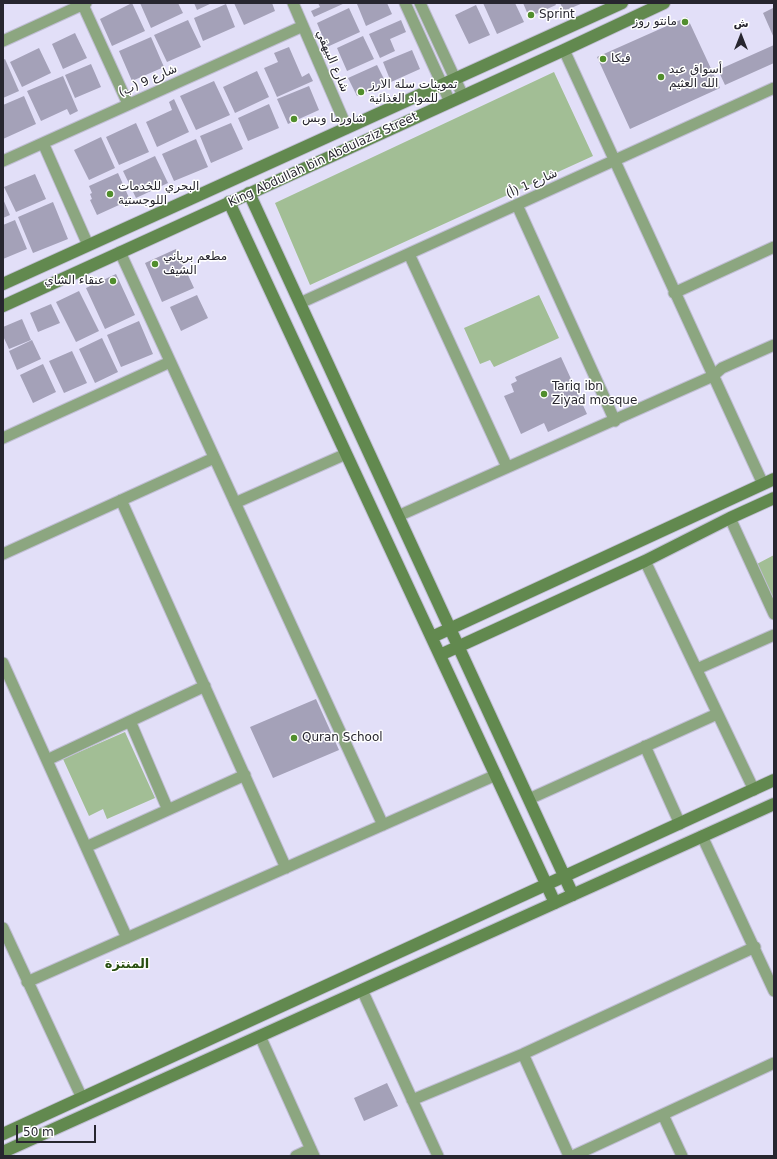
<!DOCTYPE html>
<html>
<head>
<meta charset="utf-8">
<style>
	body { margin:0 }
	#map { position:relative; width:777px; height:1159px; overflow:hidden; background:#e2dff8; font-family:"DejaVu Sans","Noto Sans Arabic",sans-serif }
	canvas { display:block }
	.frame { position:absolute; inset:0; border:4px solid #27262f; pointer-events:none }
	.north { position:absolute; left:721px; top:16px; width:40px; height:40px; -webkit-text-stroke:3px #fff; paint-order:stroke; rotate:0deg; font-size:11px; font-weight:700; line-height:16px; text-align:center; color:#27262f }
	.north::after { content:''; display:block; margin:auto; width:14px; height:18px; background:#27262f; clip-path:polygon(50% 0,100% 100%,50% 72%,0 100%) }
	.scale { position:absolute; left:16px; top:1125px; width:80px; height:18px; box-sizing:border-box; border:2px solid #27262f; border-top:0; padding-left:5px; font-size:12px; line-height:14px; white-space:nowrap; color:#27262f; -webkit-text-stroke:3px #fff; paint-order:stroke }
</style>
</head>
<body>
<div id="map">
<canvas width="777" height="1159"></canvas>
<div class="frame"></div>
<div class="north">ش</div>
<div class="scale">50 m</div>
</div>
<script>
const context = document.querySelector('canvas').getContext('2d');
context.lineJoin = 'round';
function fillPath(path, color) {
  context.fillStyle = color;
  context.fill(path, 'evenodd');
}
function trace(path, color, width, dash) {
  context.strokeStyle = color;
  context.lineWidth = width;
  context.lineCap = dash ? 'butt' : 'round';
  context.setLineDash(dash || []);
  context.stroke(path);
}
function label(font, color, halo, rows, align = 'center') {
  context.font = font + ' "DejaVu Sans","Noto Sans Arabic",sans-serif';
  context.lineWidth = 3;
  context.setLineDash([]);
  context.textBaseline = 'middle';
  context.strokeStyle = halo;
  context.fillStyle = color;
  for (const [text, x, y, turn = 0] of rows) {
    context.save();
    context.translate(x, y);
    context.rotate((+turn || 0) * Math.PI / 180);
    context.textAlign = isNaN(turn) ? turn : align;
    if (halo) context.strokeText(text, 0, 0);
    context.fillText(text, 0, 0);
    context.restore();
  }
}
fillPath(new Path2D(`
	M554 72 593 156 310 285 275 203Z
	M539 295 559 338 494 367 490 360 480 364 464 328Z
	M774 555V604L755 565Z
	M125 732 155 798 107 819 103 809 89 816 63 759Z`), '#a2be95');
fillPath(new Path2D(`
	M132 3 145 31 112 46 100 19Z
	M140 3H178L183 13 151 28Z
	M194 3H212L197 10Z
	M234 3H272L275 11 244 25Z
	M318 3H345L314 17 311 11 320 7Z
	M360 3H387L392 14 366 26 357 4Z
	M483 3H515L524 22 497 34Z
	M523 3H555L556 5 529 17Z
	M560 3H583L564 11Z
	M226 4 235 27 203 41 194 18Z
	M476 5 490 35 469 44 455 15Z
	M349 8 360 32 327 47 317 23Z
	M773 8 774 11V38L763 13Z
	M687 17 720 88 630 129 597 57Z
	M188 20 201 47 167 62 154 35Z
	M401 20 406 32 390 39 395 51 380 58 369 34Z
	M75 33 87 58 63 69 52 44Z
	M363 36 374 59 347 71 337 48Z
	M151 37 164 67 132 81 119 51Z
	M774 45V63L725 85 718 70Z
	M289 47 302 77 309 73 313 81 277 97 264 68 278 62 274 53Z
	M39 48 51 73 22 87 10 62Z
	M412 50 420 69 391 82 383 62Z
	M5 59 19 91 3 98V60Z
	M91 64 101 87 75 98 65 75Z
	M377 65 386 83 357 96 348 78Z
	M257 71 269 97 235 113 223 87Z
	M63 76 78 111 70 115 67 109 41 121 27 91Z
	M214 81 230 115 196 130 180 96Z
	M309 86 319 110 288 124 277 99Z
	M24 96 36 124 3 139V105Z
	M174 99 189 132 157 147 146 122 172 110 169 102Z
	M269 104 279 128 248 141 238 118Z
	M136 123 149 152 119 165 106 137Z
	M231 123 243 149 211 163 200 136Z
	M101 137 115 168 89 180 74 150Z
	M196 139 208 167 174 181 162 154Z
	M155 156 168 183 136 198 123 171Z
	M118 173 130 200 97 215 90 200 92 199 90 194 92 193 89 186Z
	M35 174 46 199 16 212 4 187Z
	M3 199 10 215 3 218Z
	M53 202 68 239 33 253 18 217Z
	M15 220 27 249 3 259V225Z
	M176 249 194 288 162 302 145 263Z
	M116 274 135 315 105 329 86 288Z
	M79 291 99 331 76 342 56 302Z
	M197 295 208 318 181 331 170 307Z
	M51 304 60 323 38 332 30 313Z
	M22 319 31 340 9 349 3 336V327Z
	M139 321 153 354 121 367 107 335Z
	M102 338 118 372 95 383 79 349Z
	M32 340 41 359 17 370 9 351Z
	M72 351 87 383 64 393 49 361Z
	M561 357 587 414 548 432 544 423 521 434 504 396 514 392 511 384 517 381 515 377Z
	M43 364 56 392 33 403 20 375Z
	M316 699 339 750 273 778 250 727Z
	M387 1083 398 1106 364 1121 354 1098Z`), '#a4a1b8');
const street = new Path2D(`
	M82 3 128 104
	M293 3 347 128
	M405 3 450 102
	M420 3 463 96
	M3 41 86 3
	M564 50 763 484
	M43 143 88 245
	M3 161 303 26
	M517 205 615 421
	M120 252 383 825
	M409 254 507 467
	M674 293 774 247
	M300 303 774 88
	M3 438 170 362
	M121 500 286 868
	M235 503 346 454
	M398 516 713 376 722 368 774 345
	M730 518 774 614
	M3 554 214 458
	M645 561 754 790
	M3 663 127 938
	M697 669 774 635
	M130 721 168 810
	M645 746 680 824
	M47 760 205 686
	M529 799 717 714
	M702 836 774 991
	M86 847 245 775
	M3 928 82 1098
	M27 982 496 775
	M362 990 438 1156
	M260 1036 314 1156
	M523 1054 569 1156
	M412 1100 523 1054 755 947
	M663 1115 682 1156
	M296 1156 311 1149
	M573 1156 774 1063`);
const secondary = new Path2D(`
	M249 193 573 895
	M229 202 555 903
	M3 284 622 3
	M3 306 564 50 664 3
	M432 637 774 479
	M440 655 645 561 730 518 774 498
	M3 1134 774 780
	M3 1152 774 804`);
trace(street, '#c0bed4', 13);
trace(secondary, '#c0bed4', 14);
trace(street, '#8ca680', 11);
trace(secondary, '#62894f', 12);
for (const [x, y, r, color] of [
	[531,15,4,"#518e2d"],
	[685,22,4,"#518e2d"],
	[603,59,4,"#518e2d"],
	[661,77,4,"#518e2d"],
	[361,92,4,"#518e2d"],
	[294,119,4,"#518e2d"],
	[110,194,4,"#518e2d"],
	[155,264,4,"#518e2d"],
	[113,281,4,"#518e2d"],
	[544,394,4,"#518e2d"],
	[294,738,4,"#518e2d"]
]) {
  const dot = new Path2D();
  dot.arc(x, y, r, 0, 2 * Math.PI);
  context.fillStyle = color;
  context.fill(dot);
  trace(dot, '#fff', 1.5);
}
label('12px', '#27262f', '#fff', [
	["Sprint",539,15],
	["مانتو روز",677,22,"right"],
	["فيكا",611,59],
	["أسواق عبد",669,70],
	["الله العثيم",669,84],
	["تموينات سلة الارز",369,85],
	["للمواد الغذائية",369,99],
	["شاورما وبس",302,119],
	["البحري للخدمات",118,187],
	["اللوجستية",118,201],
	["مطعم برياني",163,257],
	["الشيف",163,271],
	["عنقاء الشاي",105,281,"right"],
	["Tariq ibn",552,387],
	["Ziyad mosque",552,401],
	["Quran School",302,738]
], 'left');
label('12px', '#27262f', '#fff', [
	["شارع البيهقي",332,61,67],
	["شارع 9 (ب)",148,81,-24],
	["King Abdullah bin Abdulaziz Street",323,160,-25],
	["شارع 1 (أ)",532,184,-24]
]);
label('bold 13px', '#284f10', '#fff', [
	["المنتزة",127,965]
]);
</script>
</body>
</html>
